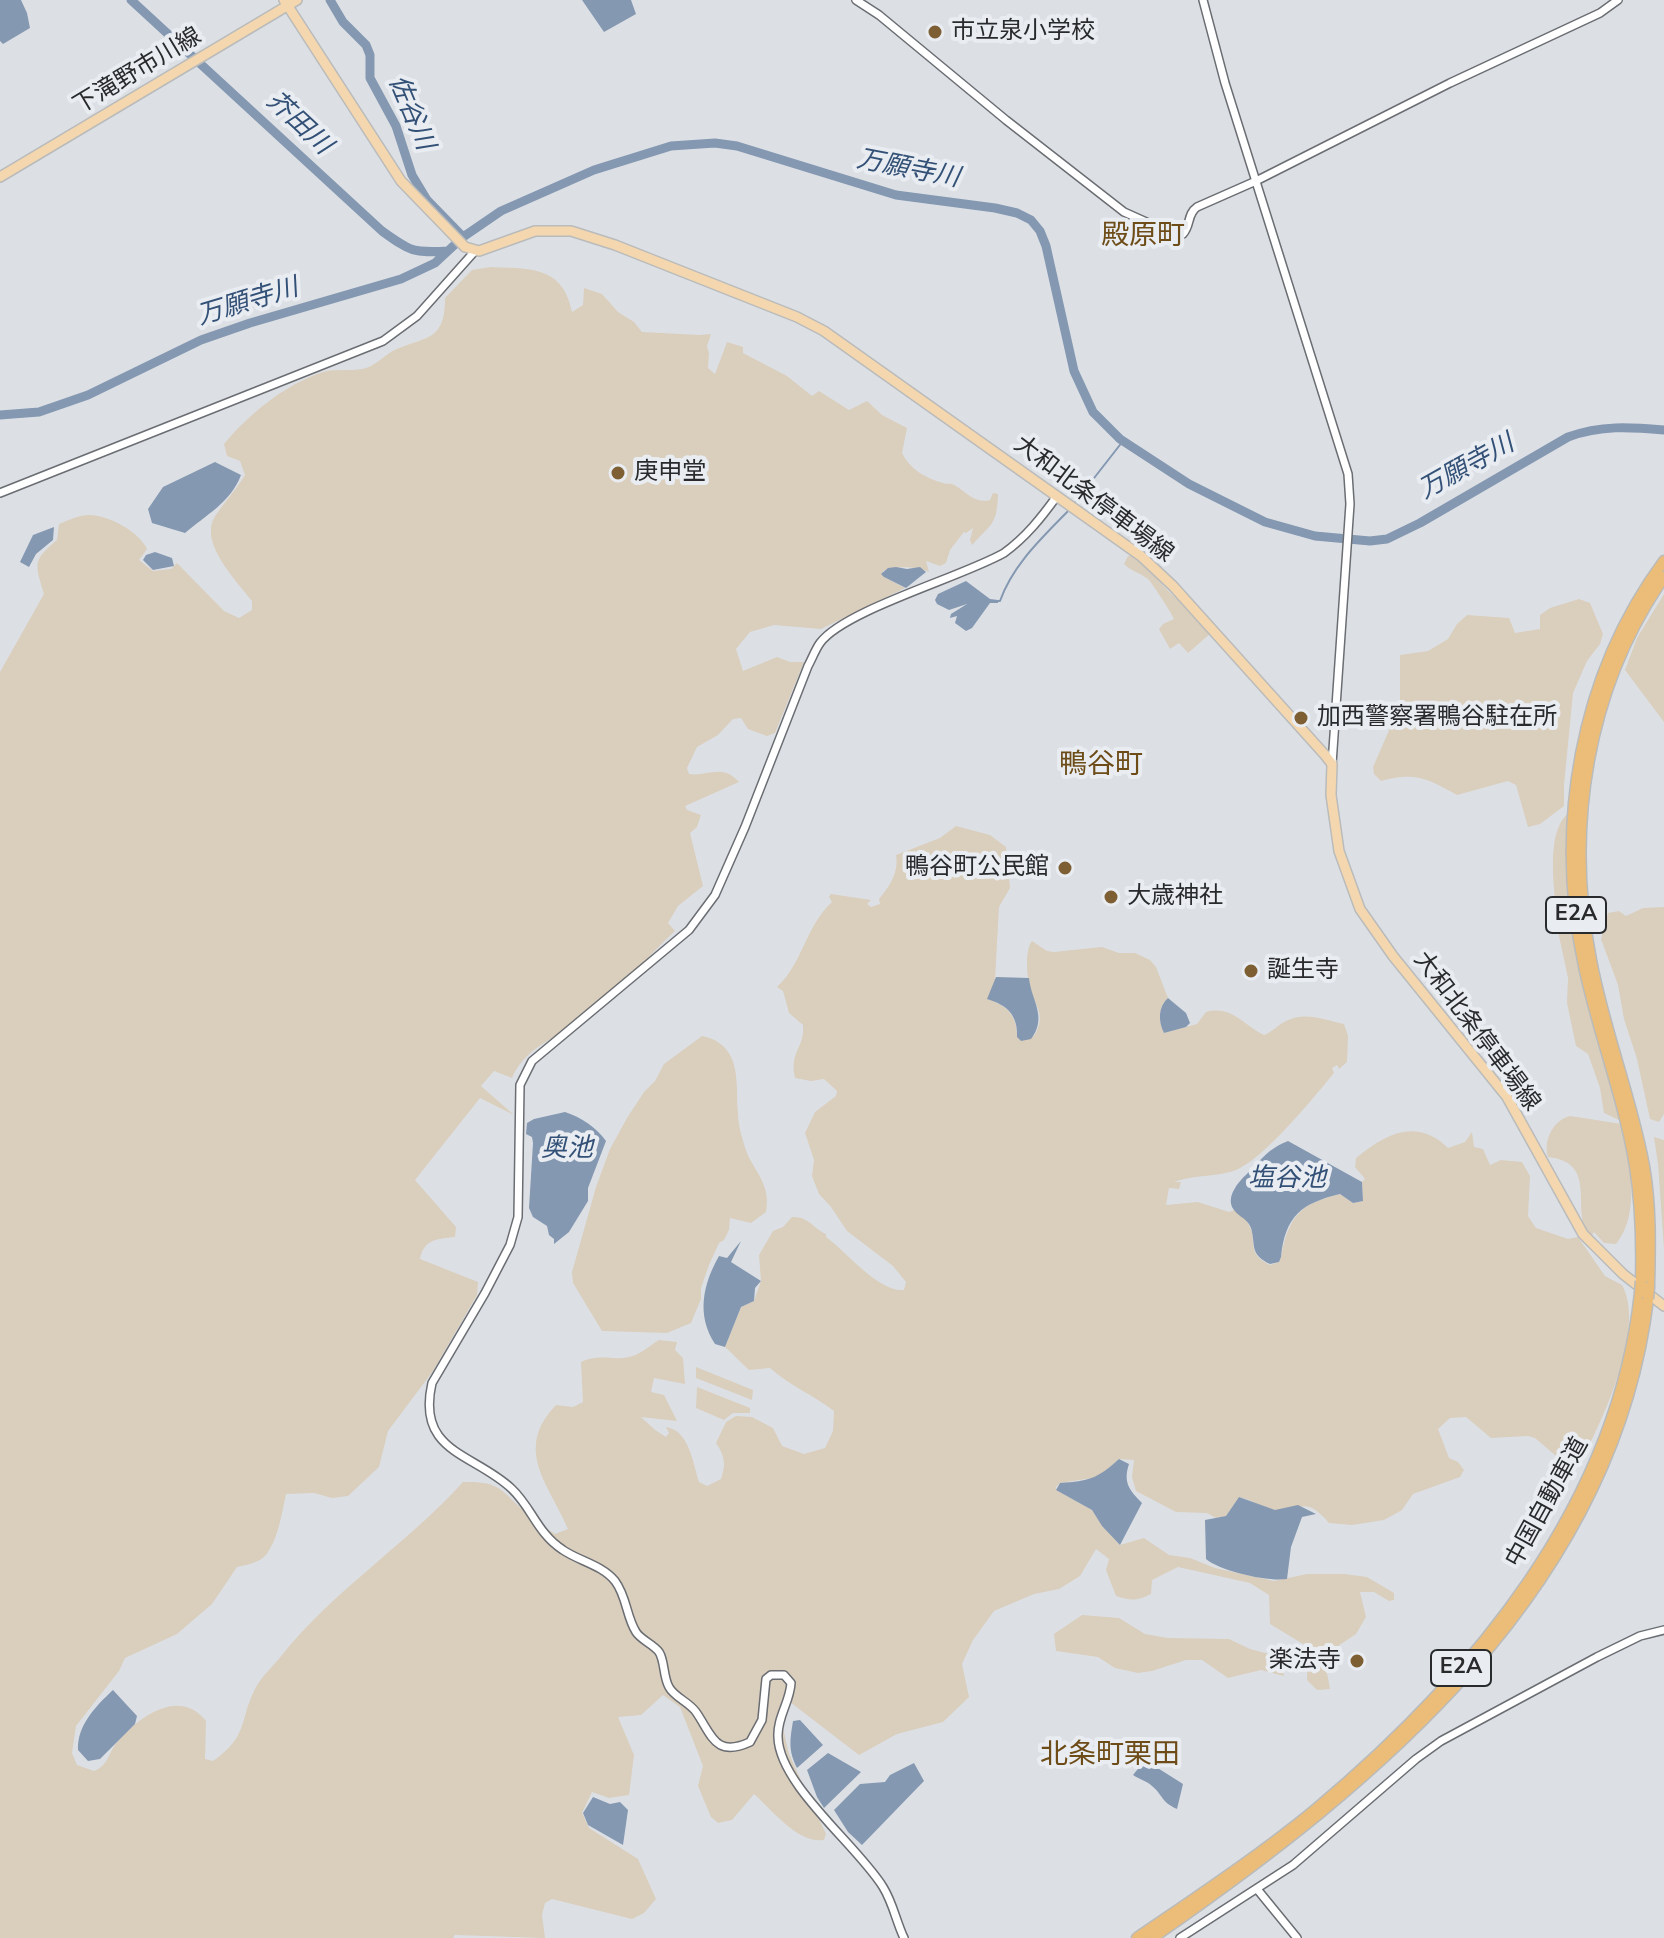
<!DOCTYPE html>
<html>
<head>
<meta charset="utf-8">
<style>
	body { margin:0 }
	canvas { display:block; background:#dce0e5 }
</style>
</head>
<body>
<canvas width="1664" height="1938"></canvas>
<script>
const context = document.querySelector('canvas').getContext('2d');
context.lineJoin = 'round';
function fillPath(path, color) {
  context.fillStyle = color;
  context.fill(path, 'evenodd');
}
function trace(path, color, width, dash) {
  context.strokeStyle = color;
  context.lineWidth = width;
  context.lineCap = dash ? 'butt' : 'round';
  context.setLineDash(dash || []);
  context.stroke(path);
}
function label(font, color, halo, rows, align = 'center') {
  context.font = font + ' "Nunito Sans","Noto Sans JP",sans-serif';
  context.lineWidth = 8;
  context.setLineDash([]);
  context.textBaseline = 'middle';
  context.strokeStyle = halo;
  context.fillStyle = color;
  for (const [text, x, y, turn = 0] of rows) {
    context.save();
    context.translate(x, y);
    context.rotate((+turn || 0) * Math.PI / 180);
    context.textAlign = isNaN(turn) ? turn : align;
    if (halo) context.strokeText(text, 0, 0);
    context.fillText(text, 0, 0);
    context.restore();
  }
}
fillPath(new Path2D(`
	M491 267C529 269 563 265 572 312L583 305 584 288 602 294 618 312 634 322 642 332 699 335 711 334 707 346 709 353 708 368 715 374 727 342 743 347V353L787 376 812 396 819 391 849 410 867 401 882 415 907 428 902 453C910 469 925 478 943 483 950 485 950 482 956 486 967 493 976 504 990 500L993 493 998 494C997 525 992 523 972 545L970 540 973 528 966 533 964 532 950 550 946 563 940 566 926 561 929 572C919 567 896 565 883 571L884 577 905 588 821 629 774 625 750 632 736 649 743 671 777 657 790 662H804L775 733 767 736 748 729 741 718 733 719 718 735 697 747 687 768 689 774C708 777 722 763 739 782L685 806 687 810 701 815 697 827 690 833 703 886 678 906 668 923 675 931C647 956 624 987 597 1010 569 1034 527 1042 512 1078L494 1071 481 1086 514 1115 480 1098 415 1180 456 1227 455 1237C437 1239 424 1239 420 1259L478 1282 477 1295 433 1371 388 1431 379 1467 348 1496 332 1498 314 1493 286 1494C282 1513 278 1539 266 1555 259 1563 246 1565 237 1567L212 1604 177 1634 125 1658 119 1671 76 1726 72 1753 77 1765 94 1771C108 1766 109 1752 117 1742 139 1717 179 1687 206 1721L205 1759 213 1761C249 1736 239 1720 255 1689 261 1677 273 1666 282 1655 334 1590 407 1544 463 1482 499 1481 500 1489 524 1511 534 1520 545 1527 555 1534L568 1529C549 1484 513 1450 556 1405L573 1407 583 1402 581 1362C600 1353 610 1361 629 1357 640 1355 649 1346 659 1340L677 1342 675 1350 683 1358 685 1384 654 1378 651 1392 664 1395 677 1421 641 1417 655 1430 666 1437 669 1433 666 1427C689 1430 693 1463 699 1482L707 1486 721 1479C726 1464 725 1456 716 1443L726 1422 736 1416 752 1417 773 1428 782 1446 804 1454 825 1448 833 1431 834 1411C813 1395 790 1386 770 1368L749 1370 725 1347 741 1307 754 1301 761 1281 759 1255 773 1231 783 1227 792 1217C808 1216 813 1228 826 1234V1237C847 1252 878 1292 904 1290L906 1282 893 1266 847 1231 831 1207 819 1194 812 1176 814 1160 805 1133 815 1112 836 1096 837 1091 824 1079 811 1081 795 1078C789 1051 805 1048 803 1025L789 1013 783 991 777 987C803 963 805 927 832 902L829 897 831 894 871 900 867 904 871 907 880 904 879 899C890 886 899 872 896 855L940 838 956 826 990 835 1006 847 1010 888 999 907 995 980 988 999C1007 1006 1017 1015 1017 1037L1021 1041 1034 1036C1046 1016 1037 1009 1031 992 1027 979 1024 951 1032 941L1047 951 1054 952 1102 947 1119 953H1135L1150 960 1156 967 1168 998C1158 1007 1158 1021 1164 1033L1197 1024 1206 1012C1232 1005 1243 1025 1264 1035 1273 1032 1277 1025 1286 1021 1305 1011 1325 1020 1344 1024L1348 1036 1347 1062 1339 1069 1337 1065 1332 1068 1334 1073C1314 1097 1259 1166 1230 1172 1211 1177 1193 1175 1174 1182H1181L1179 1189 1169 1188 1166 1205 1198 1202 1229 1212 1234 1210C1240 1215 1246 1219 1249 1225 1258 1241 1245 1253 1270 1265L1279 1262C1282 1256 1282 1250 1284 1243 1293 1210 1308 1202 1340 1194L1353 1203 1363 1201 1362 1182 1365 1179 1355 1167 1356 1158C1385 1134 1417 1117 1448 1148L1465 1142 1472 1132 1474 1147 1483 1149 1490 1165 1501 1160 1522 1162 1530 1176 1528 1216 1536 1228 1568 1239 1578 1237 1605 1276 1622 1285C1646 1329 1603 1418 1582 1460L1569 1467 1535 1438 1528 1436 1491 1438 1466 1417 1450 1418 1438 1429 1449 1458 1458 1462 1464 1470 1460 1477 1413 1494 1402 1510 1384 1520 1352 1525 1329 1523C1305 1496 1304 1510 1277 1510 1264 1510 1252 1499 1239 1497L1226 1516 1216 1518 1207 1513 1176 1512 1136 1491 1132 1477 1134 1460 1119 1459 1099 1477 1060 1483 1056 1487V1490L1092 1510 1102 1526 1120 1545 1144 1538 1169 1555 1190 1558 1215 1568 1274 1581 1307 1574H1344L1367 1577 1394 1593V1600L1389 1601 1374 1592H1360L1366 1617 1356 1634 1335 1648 1325 1662 1330 1689 1317 1690 1307 1680 1308 1647 1270 1624 1269 1595 1250 1583 1178 1567 1152 1580 1151 1594C1137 1601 1131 1601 1116 1596L1106 1570 1109 1559 1096 1549 1080 1576 1059 1589 1034 1594 994 1611 973 1640 962 1664 969 1697 943 1722 897 1734 859 1755 790 1702 783 1728 789 1754 826 1834 824 1840C798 1844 772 1810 754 1794L732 1820 718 1823 711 1817 698 1786 703 1766 680 1707 663 1695 641 1715 618 1717 634 1755 629 1795 609 1798 592 1792 582 1813 589 1828 638 1859 656 1899 644 1913 632 1919 552 1899 545 1903 542 1915 545 1938 455 1935 453 1938H0V672L44 594C35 563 32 561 57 540L59 524C68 520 80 515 89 515 109 515 139 532 147 549L139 560 153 571 171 569 177 563 224 611 239 618 252 610V601C238 583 204 548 212 523 214 514 238 488 245 475L240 461 227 456 224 444C249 414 284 385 323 372 336 368 352 372 366 368 377 365 386 353 397 349 428 336 445 340 445 298L472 270Z
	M1136 555C1153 571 1162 588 1181 602L1183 601 1211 633 1188 653 1179 643 1170 649 1159 629 1163 624 1174 619C1171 612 1152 583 1148 579 1140 573 1131 571 1124 564L1128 556Z
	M1664 594V722L1625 670 1637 638Z
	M1579 599 1590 603 1603 634 1600 644 1587 661 1573 693 1564 785V806L1540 824 1528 827 1516 785 1508 781 1457 795C1426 778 1416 772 1381 781L1374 774 1373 767 1400 705V655L1428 651 1448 639 1457 624 1467 615 1509 618 1515 633 1540 629V615L1550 608Z
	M1570 812 1582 977 1621 1121 1604 1113 1600 1088 1588 1054 1576 1046 1567 1003 1568 978 1559 936 1558 929 1563 924 1557 920C1555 891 1544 830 1570 812Z
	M1664 907V1114L1659 1122 1650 1119 1637 1059 1624 1019 1618 985 1601 939 1608 913 1619 911 1626 916 1643 908Z
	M702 1036C716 1039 725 1045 731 1057 739 1073 736 1096 738 1113 738 1123 741 1134 744 1144 750 1169 772 1181 766 1212L751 1223 730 1218 729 1230 724 1240 719 1243 709 1265 701 1288V1299L691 1323 667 1333 602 1331 573 1283 572 1272 596 1187 610 1149 627 1118 644 1092 655 1081 664 1064Z
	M1570 1116 1622 1124C1630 1161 1641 1214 1616 1244L1604 1243 1594 1232 1590 1238C1569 1210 1600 1163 1548 1157 1543 1141 1553 1120 1570 1116Z
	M1654 1137 1664 1140V1249L1658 1164Z
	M696 1367 753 1390 752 1400 696 1378Z
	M697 1387 750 1408V1413H733L724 1420 696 1408Z
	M1082 1615 1119 1618 1145 1634 1168 1638 1229 1639 1250 1649 1280 1657 1284 1676 1261 1670 1228 1678 1202 1660H1186L1152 1671 1138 1673 1115 1668 1098 1657 1056 1651 1054 1634Z`), '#dacebd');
fillPath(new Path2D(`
	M0 0H21L27 13 30 28 3 44 0 41Z
	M582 0H631L636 14 604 32Z
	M215 462 241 475C231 502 206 515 185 533L152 523 148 509 163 487Z
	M54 527 53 540 36 554 29 567 20 562 33 535Z
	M155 552 172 558 174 566 153 570 143 560 146 555Z
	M896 567 907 569 920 567 926 572 906 588 884 577 881 574 888 568Z
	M966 581 990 599 998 600V603H990L972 628 966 631 955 623 957 616 950 618 951 614 967 604 949 610 937 604 935 600 938 594Z
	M996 977 1029 978C1031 1000 1048 1017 1031 1039L1021 1041 1017 1037C1018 1015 1007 1005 987 999Z
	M1168 998 1186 1013 1190 1023 1186 1027 1164 1033C1158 1021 1158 1007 1168 998Z
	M565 1112C581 1117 597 1128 606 1141L588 1188V1201L569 1232 554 1244V1239L549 1235 547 1226 533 1217 529 1208 533 1143 532 1137 526 1134 527 1123 534 1119Z
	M1288 1141 1362 1182 1363 1201 1353 1203 1340 1194C1302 1203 1285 1216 1281 1257L1279 1262 1270 1264C1249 1254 1256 1245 1251 1228 1248 1219 1239 1217 1234 1210 1224 1197 1240 1180 1249 1172L1254 1173 1257 1170 1255 1166C1265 1154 1273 1147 1288 1141Z
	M741 1241 731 1262 761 1281 755 1288 754 1301 741 1307 725 1347 715 1344C696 1315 703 1284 719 1256L727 1258Z
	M1119 1459 1129 1464C1123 1482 1129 1490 1142 1503L1120 1545 1102 1526 1092 1510 1056 1490 1060 1483C1089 1481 1097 1479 1119 1459Z
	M1239 1497 1275 1510 1298 1505 1316 1514 1302 1517 1291 1547 1287 1579C1268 1582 1220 1571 1206 1559L1205 1520 1226 1516Z
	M113 1690 137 1716 135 1724 100 1759 88 1761 78 1750C77 1725 96 1706 113 1690Z
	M800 1720 823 1745 797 1768C788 1750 790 1740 793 1721Z
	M828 1753 861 1772 824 1808 817 1797 807 1770Z
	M1145 1760 1183 1784 1177 1809C1161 1802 1163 1795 1152 1786 1147 1781 1139 1779 1133 1775Z
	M914 1763 924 1781 862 1845 848 1832 834 1810 860 1784 885 1782 890 1775Z
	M593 1797 610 1804 620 1802 628 1810 623 1845 588 1825 583 1813Z`), '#8598b1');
trace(new Path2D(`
	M1073 505 1123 441
	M998 601H1000C1013 564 1043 537 1069 510`), '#8598b1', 2);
trace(new Path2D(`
	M131 0 382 231C411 252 413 253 448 251
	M330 0 343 22 366 45 370 55V78L396 126 412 175 427 200 463 237
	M0 415 39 412 88 395 201 340 250 323 401 279 435 263 463 237 501 211 594 170 671 146 715 143 737 146 896 195 995 208 1017 213 1031 220 1040 231 1046 246 1074 371 1093 412 1120 439 1189 484 1265 522 1315 536 1370 541 1387 539 1420 523 1568 437C1601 425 1630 427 1664 430`), '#8598b1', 9);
const minor = new Path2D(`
	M856 0 879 15 1006 120 1124 212 1162 229 1183 234C1191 225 1187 214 1197 207L1256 181 1450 83 1600 13 1618 0
	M1203 0 1225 83 1348 474 1350 504 1332 764
	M0 493 383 341 417 316 475 251
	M1257 1889 1297 1938
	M904 1938C896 1921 893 1903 883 1887 858 1846 779 1785 778 1737 777 1717 790 1702 791 1683L784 1675H771L766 1679 762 1720 750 1742C715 1758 712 1735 696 1712 689 1702 674 1697 669 1687 663 1677 665 1661 659 1652 653 1644 641 1640 636 1632 626 1616 627 1597 615 1581 602 1565 579 1561 563 1550 537 1533 532 1508 512 1489 474 1453 416 1453 432 1383L485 1293 510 1245 518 1217 520 1085 532 1061 689 930 715 895 745 827 808 666C812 659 815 650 820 643 844 610 962 577 1004 553 1026 537 1041 518 1057 496
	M1180 1938 1293 1865 1416 1759 1441 1741 1597 1657 1640 1636 1664 1630`);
const major = new Path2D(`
	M284 0 401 181 465 247 479 251 535 231H571L615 245 797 317 824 331 1141 556 1173 586 1325 755 1332 764 1331 795 1339 851 1360 909 1393 956 1507 1097 1583 1234 1623 1274 1664 1306
	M0 177 297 0`);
const highway = new Path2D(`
	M1641 1281C1642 1242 1641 1204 1635 1166 1624 1098 1598 1033 1584 966 1554 827 1579 676 1664 561
	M1649 1287C1650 1246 1651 1206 1644 1166 1631 1096 1604 1030 1591 960 1565 828 1587 688 1664 577
	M1137 1938C1197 1897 1259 1856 1315 1810 1474 1677 1617 1506 1640 1293
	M1152 1938C1377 1782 1613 1589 1648 1299`);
trace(minor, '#6a6d72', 10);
trace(major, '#babbbb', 12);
trace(highway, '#babbbb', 13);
trace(minor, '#fff', 7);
trace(major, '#f4d7ae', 9);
trace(highway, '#ecbd78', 10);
const highwayBridge = new Path2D(`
	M1640 1293 1641 1281
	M1648 1299 1649 1287`);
trace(highwayBridge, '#babbbb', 13, []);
trace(highwayBridge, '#ecbd78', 10);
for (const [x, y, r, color] of [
	[935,32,8,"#7d5f33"],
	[618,473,8,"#7d5f33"],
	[1301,718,8,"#7d5f33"],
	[1065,868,8,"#7d5f33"],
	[1111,897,8,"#7d5f33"],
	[1251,971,8,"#7d5f33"],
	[1357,1661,8,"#7d5f33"]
]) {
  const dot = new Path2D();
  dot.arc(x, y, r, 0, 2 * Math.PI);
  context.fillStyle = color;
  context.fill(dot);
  trace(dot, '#e9edf2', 3);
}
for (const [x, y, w] of [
	[1576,915,60],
	[1461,1668,60]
]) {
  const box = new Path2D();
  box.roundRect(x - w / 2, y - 18, w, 36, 6);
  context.fillStyle = '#e9edf2';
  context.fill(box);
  trace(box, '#282a2c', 2);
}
label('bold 22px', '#282a2c', null, [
	["E2A",1576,915],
	["E2A",1461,1668]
]);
label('24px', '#282a2c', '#e9edf2', [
	["市立泉小学校",951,32],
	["庚申堂",634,473],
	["加西警察署鴨谷駐在所",1317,718],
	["鴨谷町公民館",1049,868,"right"],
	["大歳神社",1127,897],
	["誕生寺",1267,971],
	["楽法寺",1341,1661,"right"]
], 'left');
label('24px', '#282a2c', '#e9edf2', [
	["下滝野市川線",138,72,-31],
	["大和北条停車場線",1093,500,37],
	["大和北条停車場線",1476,1032,53],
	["中国自動車道",1548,1503,-61]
]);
label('italic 26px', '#335076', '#e9edf2', [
	["佐谷川",410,113,67],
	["芥田川",298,124,43],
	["万願寺川",908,170,11],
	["万願寺川",248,303,-17],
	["万願寺川",1467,468,-29],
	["奥池",567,1150],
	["塩谷池",1287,1180]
]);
label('28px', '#6d4c18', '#e9edf2', [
	["殿原町",1143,237],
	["鴨谷町",1101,766],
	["北条町栗田",1110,1756]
]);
</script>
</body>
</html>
